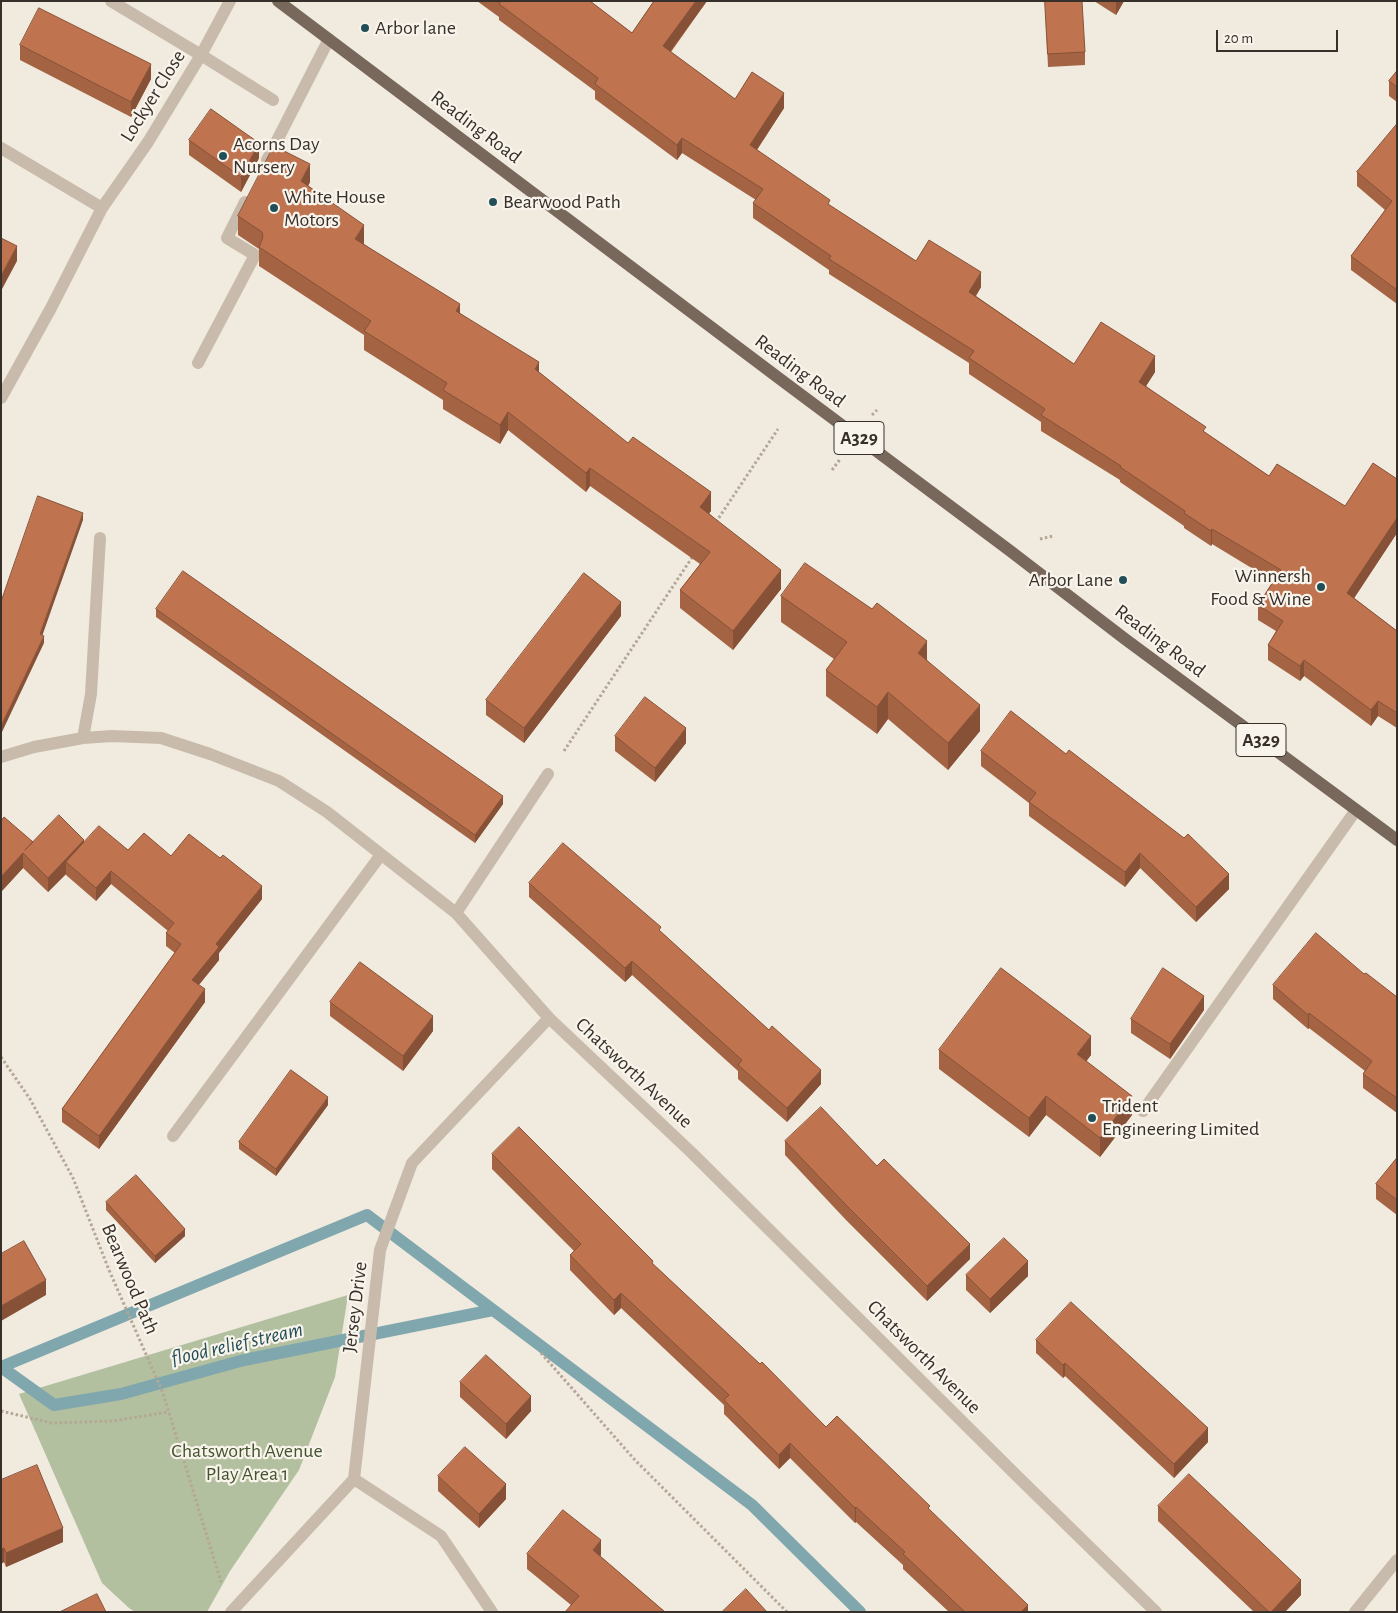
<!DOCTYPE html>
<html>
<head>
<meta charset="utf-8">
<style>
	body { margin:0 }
	#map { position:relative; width:1398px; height:1613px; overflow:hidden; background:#f1eadf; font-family:"Alegreya Sans",sans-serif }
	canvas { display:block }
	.frame { position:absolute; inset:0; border:2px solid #372f2a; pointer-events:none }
	.scale { position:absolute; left:1216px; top:30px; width:122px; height:22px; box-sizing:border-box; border:2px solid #372f2a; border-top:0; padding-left:6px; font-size:15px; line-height:18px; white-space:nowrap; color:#372f2a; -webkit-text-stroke:4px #f9f4eb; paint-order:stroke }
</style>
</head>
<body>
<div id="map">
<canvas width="1398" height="1613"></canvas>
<div class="frame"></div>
<div class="scale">20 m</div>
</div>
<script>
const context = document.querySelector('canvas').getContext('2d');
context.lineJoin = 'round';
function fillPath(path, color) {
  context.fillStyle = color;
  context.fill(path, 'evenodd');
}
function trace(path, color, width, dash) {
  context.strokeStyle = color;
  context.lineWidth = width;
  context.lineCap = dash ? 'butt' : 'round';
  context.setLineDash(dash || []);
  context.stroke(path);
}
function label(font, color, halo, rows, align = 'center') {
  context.font = font + ' "Alegreya Sans",sans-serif';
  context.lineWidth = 4.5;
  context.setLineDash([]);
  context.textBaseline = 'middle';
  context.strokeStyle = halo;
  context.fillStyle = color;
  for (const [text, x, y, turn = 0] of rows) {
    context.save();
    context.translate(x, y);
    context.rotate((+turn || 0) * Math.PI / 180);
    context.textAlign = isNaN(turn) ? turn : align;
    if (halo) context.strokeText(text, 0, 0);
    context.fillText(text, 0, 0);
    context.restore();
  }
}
fillPath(new Path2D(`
	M348 1295 335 1377 299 1470 230 1571 207 1612H135L129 1608 102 1583 19 1394Z`), '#b2c09f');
trace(new Path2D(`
	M1 1367 367 1215 752 1505 860 1612
	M1 1367 54 1405 121 1394 244 1360 493 1310`), '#7fa7ad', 12);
trace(new Path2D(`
	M872 415 877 410
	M832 470 841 458
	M716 522 778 429
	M1040 539 1053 536
	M564 751 693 556
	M1 1057 30 1099 73 1178 109 1270 163 1393 221 1582
	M541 1353 634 1459 787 1612
	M1 1411 52 1423 113 1421 168 1412`), '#b5a695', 3, [2.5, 2.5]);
trace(new Path2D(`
	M111 1 201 55 273 100
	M1 148 102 208
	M267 160 329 39
	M198 363 255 255 227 238 245 202
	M1 398 51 308 102 208 148 142 201 55 230 1
	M83 738 91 694 100 538
	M1 757 34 747 83 738 112 736 161 738 210 754 279 781 327 812 456 913 549 1018 692 1153 1017 1476 1156 1612
	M456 913 548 774
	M1143 1111 1356 810
	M173 1136 380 856
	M354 1479 441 1536 492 1612
	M231 1612 354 1479 380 1250 412 1163 549 1018
	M1355 1612 1397 1560`), '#c9bbab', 12);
trace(new Path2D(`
	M278 1 784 382 1009 550 1125 639 1397 840`), '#78685c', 12);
fillPath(new Path2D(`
	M477 1H590L632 33 654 1H707L671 52 735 99 784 108 757 150 830 206 916 261 981 287 976 296 1074 364 1155 372 1146 386 1206 433 1269 476 1345 506 1397 479V533L1354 598 1397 631V728L1378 716 1371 726 1304 676 1300 681 1268 660V645L1276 631 1258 620V605L1273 581 1212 544 1211 546 1184 528V526L1120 482V480L1041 431V422L969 374V363L829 274V270L753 218V203L756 200 682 153 677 160 595 99V91L499 20V17Z
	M1045 1 1085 52V65L1048 67Z
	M1094 1H1124L1116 15Z
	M20 45 151 79 131 117 20 60Z
	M1397 71V102L1389 96V81Z
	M1397 124V304L1351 270V256L1385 210 1357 186V172Z
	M189 140 259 158 241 192 189 155Z
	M310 182 308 186 364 244 460 313 539 372 711 511 709 513 781 589 733 650 680 608V590L700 564 590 486 586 492 508 430 500 444 443 409V400L364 350V335L259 266V249L238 235V216Z
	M781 596 927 660 980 731 948 770 888 719 877 734 826 696V670L834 659 781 622Z
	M156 609 503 804 475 843 156 617Z
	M621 616 524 743 486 715V700Z
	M615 736 686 743 655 782 615 751Z
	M981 751 1229 889 1196 922 1140 868 1125 887 1029 816V803L981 766Z
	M1 821 33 842H84L128 850 171 856 262 899 219 953V960L199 985 205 1002 99 1149 62 1122V1109L175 953 166 946V933L168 931 111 884 96 901 66 875V874L48 892 23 868 1 892Z
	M529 883 661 932 769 1030 821 1084 787 1122 738 1079V1071L632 975 625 982 529 897Z
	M1364 974 1397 997V1113L1363 1088V1074L1365 1071 1309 1028 1308 1029 1273 999V985Z
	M330 1002 433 1031 403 1071 330 1016Z
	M1204 1010 1170 1059 1131 1033V1019Z
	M939 1050 1091 1055 1086 1061 1132 1115 1100 1157 1046 1115 1029 1137 939 1069Z
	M328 1105 276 1176 239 1149V1142Z
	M785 1141 970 1259 927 1301 846 1220 785 1155Z
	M492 1154 653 1264 826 1427 930 1510 1028 1612H949L903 1569V1565L856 1522 855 1523 790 1458 779 1469 724 1414V1405L621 1308 614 1315 570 1270V1255L574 1251 492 1169Z
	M1397 1158V1215L1376 1199V1184Z
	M106 1202 185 1236 155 1263 106 1210Z
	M966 1275 1028 1276 990 1313 966 1290Z
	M1036 1340 1208 1442 1174 1478 1065 1376 1063 1378 1036 1353Z
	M460 1382 531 1411 506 1439 460 1397Z
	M438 1476 506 1499 479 1528 438 1491Z
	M1 1480 63 1542 6 1567 4 1562 1 1564Z
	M1158 1506 1301 1595 1285 1612H1254L1158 1521Z
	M527 1554 601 1555 600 1556 665 1612 571 1605 527 1569Z`), '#a46444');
fillPath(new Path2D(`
	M696 1H707L663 61V46Z
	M1116 1H1124L1116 15Z
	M151 64V79L131 117V102Z
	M784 93V108L750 160V145Z
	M682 138V153L677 160V145Z
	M259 143V158L241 192V177Z
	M310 164V182L301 200V181Z
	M364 225V244L355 239Z
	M17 246V261L1 291V276Z
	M981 272V287L969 307V292Z
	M460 304V323L456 311Z
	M1155 356V372L1139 397V382Z
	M539 362V381L535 369Z
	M508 412V430L500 444V425Z
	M590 468V486L586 492V473Z
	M711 492V511L700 525V507Z
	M83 513V520L40 642V634Z
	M1397 518V533L1347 609V593Z
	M1212 529V544L1211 546V531Z
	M781 570V589L733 650V631Z
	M621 602V616L524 743V728Z
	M44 636V643L2 732V724Z
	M927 641V667L918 653Z
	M1304 660V676L1300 681V666Z
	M888 692V719L877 734V707Z
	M1378 701V716L1371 726V710Z
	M980 705V731L948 770V743Z
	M686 728V743L655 782V768Z
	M503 796V804L475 843V835Z
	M84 840V855L66 862V874L48 892V878Z
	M23 853V868L1 892V877Z
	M1140 853V868L1125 887V872Z
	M111 871V884L96 901V888Z
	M1229 874V889L1196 922V907Z
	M262 886V899L219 953V960L192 993V980L216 944Z
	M632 961V975L625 982V968Z
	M205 989V1002L99 1149V1136Z
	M1204 996V1010L1170 1059V1044Z
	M1309 1013V1028L1308 1029V1015Z
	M433 1016V1031L403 1071V1056Z
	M1091 1036V1055L1077 1074V1054Z
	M821 1070V1084L787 1122V1108Z
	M1046 1096V1115L1029 1137V1118Z
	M1132 1096V1115L1100 1157V1138Z
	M328 1097V1105L276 1176V1169Z
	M185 1229V1236L155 1263V1256Z
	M970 1244V1259L927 1301V1286Z
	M1028 1261V1276L990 1313V1299Z
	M46 1280V1295L1 1321V1306Z
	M621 1293V1308L614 1315V1300Z
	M1065 1363V1376L1063 1378V1365Z
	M531 1396V1411L506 1439V1424Z
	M1208 1428V1442L1174 1478V1464Z
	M790 1443V1458L779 1469V1455Z
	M506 1484V1499L479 1528V1514Z
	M856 1507V1522L855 1523V1508Z
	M63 1528V1542L6 1567V1553Z
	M601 1540V1555L593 1565V1550Z
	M4 1548V1562L1 1564V1549Z
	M1301 1580V1595L1285 1612H1271Z
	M1028 1605V1612H1021Z`), '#865137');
const building = new Path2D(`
	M497 1H590L632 33 654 1H696L663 46 735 99 752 72 784 93 750 145 830 200 828 204 916 261 929 240 981 272 969 292 1074 364 1101 322 1155 356 1139 382 1206 427 1203 431 1269 476 1277 464 1345 506 1373 463 1397 479V518L1347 593 1397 631V713L1378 701 1371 710 1304 660 1300 666 1268 645 1283 621 1258 605 1281 570 1212 529 1211 531 1184 513 1185 511 1120 467 1121 466 1041 415 1045 409 969 358 974 351 829 259 831 256 753 203 763 189 682 138 677 145 595 84 598 78 499 4 500 3Z
	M1045 1H1082L1085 52 1048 54Z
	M39 8 151 64 131 102 20 45Z
	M1397 71V87L1389 81Z
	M211 109 259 143 241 177 189 140Z
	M1397 124V290L1351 256 1392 201 1357 172Z
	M274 146 310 164 301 181 364 225 355 239 460 304 456 311 539 362 535 369 628 443 633 437 711 492 700 507 781 570 733 631 680 590 710 552 590 468 586 473 508 412 500 425 443 390 447 383 364 331 371 321 259 247 263 237 262 232 238 216Z
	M1 238 17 246 1 276Z
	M38 496 83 513 40 634 44 636 2 724H1V602Z
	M805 563 872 609 877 603 927 641 918 653 980 705 948 743 888 692 877 707 826 670 847 642 781 596Z
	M183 571 503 796 475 835 156 609Z
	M584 573 621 602 524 728 486 700Z
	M645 697 686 728 655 768 615 736Z
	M1011 711 1066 754 1069 750 1184 838 1188 834 1229 874 1196 907 1140 853 1125 872 1029 802 1036 793 981 751Z
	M59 815 84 840 48 878 23 853 1 877V821L4 817 33 842 25 850Z
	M99 826 128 850 144 833 171 856 189 834 220 858 223 855 262 886 216 944 219 947 192 980 205 989 99 1136 62 1109 181 944 166 933 174 923 111 871 96 888 66 862Z
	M563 843 661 927 659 930 769 1030 772 1026 821 1070 787 1108 738 1065 742 1060 632 961 625 968 529 883Z
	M1316 933 1364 974 1366 973 1397 997V1098L1363 1074 1372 1061 1309 1013 1308 1015 1273 985Z
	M360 962 433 1016 403 1056 330 1002Z
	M1001 968 1091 1036 1077 1054 1132 1096 1100 1138 1046 1096 1029 1118 939 1050Z
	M1163 968 1204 996 1170 1044 1131 1019Z
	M291 1070 328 1097 276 1169 239 1142Z
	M821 1107 877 1166 884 1159 970 1244 927 1286 846 1205 785 1141Z
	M519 1127 653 1261 652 1263 760 1364 762 1362 826 1427 837 1416 930 1506 928 1508 1028 1605 1021 1612H965L903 1554 905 1552 856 1507 855 1508 790 1443 779 1455 724 1400 729 1395 621 1293 614 1300 570 1255 581 1244 492 1154Z
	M1397 1158V1200L1376 1184Z
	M136 1175 185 1229 155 1256 106 1202Z
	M1004 1238 1028 1261 990 1299 966 1275Z
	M24 1241 46 1280 1 1306V1254Z
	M1071 1302 1208 1428 1174 1464 1065 1363 1063 1365 1036 1340Z
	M486 1355 531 1396 506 1424 460 1382Z
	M465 1447 506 1484 479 1514 438 1476Z
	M37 1465 63 1528 6 1553 4 1548 1 1549V1480Z
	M1189 1474 1301 1580 1271 1612H1269L1158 1506Z
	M563 1510 601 1540 593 1550 665 1612H565L579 1596 527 1554Z
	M746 1589 767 1612H722Z
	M97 1594 106 1612H60Z`);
fillPath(building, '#bf744f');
trace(building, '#865137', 1);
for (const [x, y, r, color] of [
	[365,28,5,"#214e57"],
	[223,156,5,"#214e57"],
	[493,202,5,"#214e57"],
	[274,208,5,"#214e57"],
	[1123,580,5,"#214e57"],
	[1321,587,5,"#214e57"],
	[1092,1118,5,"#214e57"]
]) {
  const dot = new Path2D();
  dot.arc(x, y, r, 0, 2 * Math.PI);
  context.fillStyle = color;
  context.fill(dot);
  trace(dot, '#f9f4eb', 2);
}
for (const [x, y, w] of [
	[859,438,50],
	[1261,740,50]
]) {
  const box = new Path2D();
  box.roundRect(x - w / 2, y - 16.5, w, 33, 4);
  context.fillStyle = '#f9f4eb';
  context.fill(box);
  trace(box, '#372f2a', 1);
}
label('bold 19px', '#372f2a', null, [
	["A329",859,438],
	["A329",1261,740]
]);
label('20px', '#372f2a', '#f9f4eb', [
	["Arbor lane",375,28],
	["Acorns Day",233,144],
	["Nursery",233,167],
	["White House",284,197],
	["Motors",284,220],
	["Bearwood Path",503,202],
	["Winnersh",1311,576,"right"],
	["Food & Wine",1311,599,"right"],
	["Arbor Lane",1113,580,"right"],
	["Trident",1102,1106],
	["Engineering Limited",1102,1129]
], 'left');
label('20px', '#372f2a', '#f9f4eb', [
	["Lockyer Close",153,96,-58],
	["Reading Road",476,127,37],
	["Reading Road",800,371,37],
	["Reading Road",1160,641,37],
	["Chatsworth Avenue",634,1073,43],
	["Bearwood Path",130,1279,67],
	["Jersey Drive",355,1307,-83],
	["Chatsworth Avenue",924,1357,45]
]);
label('20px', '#43542f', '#f9f4eb', [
	["Chatsworth Avenue",247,1451],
	["Play Area 1",247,1474]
]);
label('italic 21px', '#214e57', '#f9f4eb', [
	["flood relief stream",237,1344,-13]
]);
</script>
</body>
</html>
